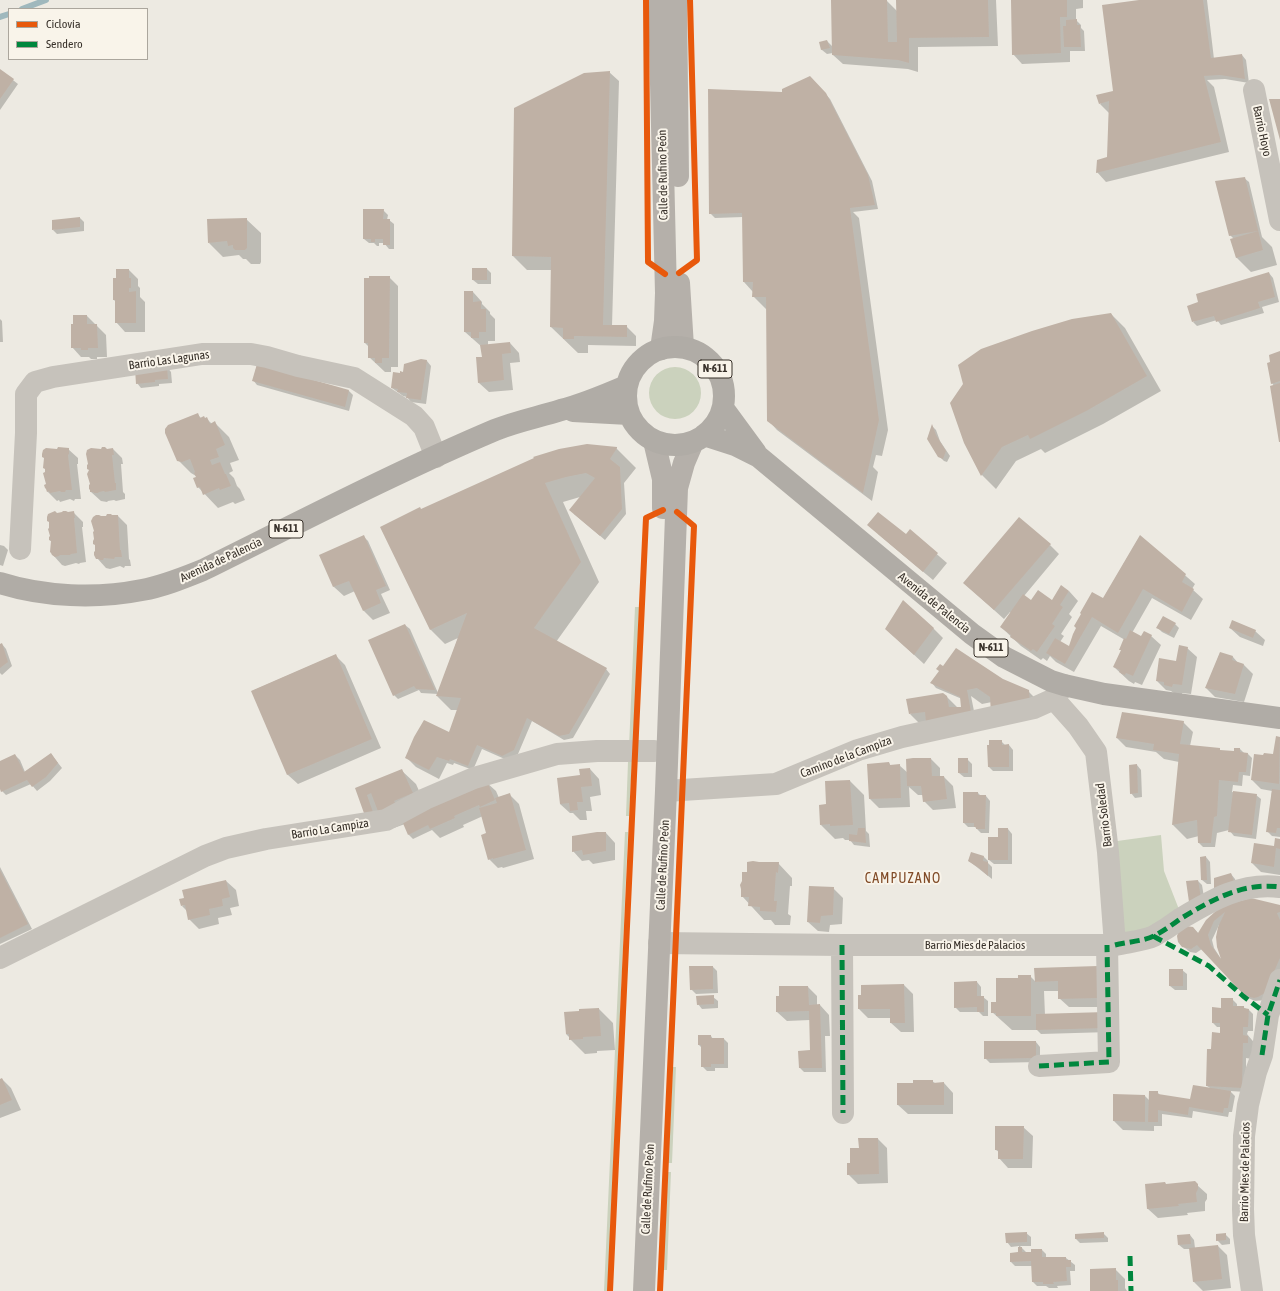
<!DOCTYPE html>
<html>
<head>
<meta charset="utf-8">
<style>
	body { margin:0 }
	#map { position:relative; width:1280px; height:1291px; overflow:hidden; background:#edeae2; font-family:"Asap Condensed",sans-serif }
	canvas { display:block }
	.legend { position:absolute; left:8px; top:8px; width:140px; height:52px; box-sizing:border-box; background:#f9f4ea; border:1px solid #aba69d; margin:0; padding:5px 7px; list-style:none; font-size:12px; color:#373029 }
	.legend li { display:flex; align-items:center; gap:8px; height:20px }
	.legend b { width:20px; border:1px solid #aba69d }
</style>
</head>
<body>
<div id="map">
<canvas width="1280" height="1291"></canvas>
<ul class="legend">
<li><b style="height:5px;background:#e8590c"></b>Ciclovía</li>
<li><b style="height:5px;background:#00873e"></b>Sendero</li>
</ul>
</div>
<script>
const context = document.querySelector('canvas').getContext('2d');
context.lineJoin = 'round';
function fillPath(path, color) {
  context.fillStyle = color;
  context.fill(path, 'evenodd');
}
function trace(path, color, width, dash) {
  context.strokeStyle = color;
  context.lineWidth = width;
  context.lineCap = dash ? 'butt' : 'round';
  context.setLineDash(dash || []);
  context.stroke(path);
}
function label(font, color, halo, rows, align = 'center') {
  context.font = font + ' "Asap Condensed",sans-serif';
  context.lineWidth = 4;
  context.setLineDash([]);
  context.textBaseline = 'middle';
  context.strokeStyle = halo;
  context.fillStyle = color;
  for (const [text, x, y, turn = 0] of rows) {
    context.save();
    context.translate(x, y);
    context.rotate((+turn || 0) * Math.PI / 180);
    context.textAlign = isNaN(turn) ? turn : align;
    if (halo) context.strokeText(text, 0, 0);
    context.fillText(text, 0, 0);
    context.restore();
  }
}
fillPath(new Path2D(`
	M649 393a26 26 0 1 1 52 0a26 26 0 1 1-52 0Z
	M635 607H639L634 747H629Z
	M628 762H632L629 816H626Z
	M625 832H628L608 1291H604Z
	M1161 835 1164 871 1180 912 1143 932 1124 933 1110 842Z
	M673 1067H676L672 1163H668Z
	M668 1172H671L667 1270H663Z`), '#cbd2bd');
fillPath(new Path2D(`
	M832 0 887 1 898 12 897 0H996L998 46 918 47V72L908 69 843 64 833 55V53L827 54 822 50 820 43 827 41 833 47Z
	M1012 0H1083V8L1076 9V20L1081 25V28L1084 31 1085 51H1070V62L1022 64 1013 54Z
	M1147 0H1207L1214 59 1242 55 1246 60 1249 83 1225 79 1207 80 1214 87 1229 152 1106 182 1097 172 1108 158 1109 113 1100 104 1115 91Z
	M0 70 18 84 0 110Z
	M609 72 619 81 612 326H626L636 336V346L588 345V353H578L551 327 552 270H527L513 256Z
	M810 77 830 99 872 181 878 209 853 212 859 218 888 430 882 456 876 455 873 467 878 472 872 501 777 430 768 420 767 310 753 296V292L744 282 743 217 715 218 710 213 783 93Z
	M1244 178 1249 182 1262 237 1272 247 1277 265 1251 272 1236 257 1234 239 1230 235Z
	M383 210 388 215 387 220H389L394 224V249H389L384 243H379V246H377L374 243H369L364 239Z
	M80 218 84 222V231L57 234 53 230Z
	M246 219 261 233V262L260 264H251L246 259H243L239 255 223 257 209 243Z
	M487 269 491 273V284H478L473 280Z
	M129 270 138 279V286L140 288V297L145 302V332H125L116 322V302L114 300V279H117Z
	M1269 273 1273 278 1279 302 1262 307 1264 313 1221 325 1217 320 1197 326 1193 322Z
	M389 277 398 286V367H391V372H385L369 357V347L365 343Z
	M473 292 482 302V304L490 312V314L495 319V341H488V346L510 343 519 353 520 362 510 363 513 390 489 392 479 383 483 357 482 347 465 332Z
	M1111 314 1125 328 1161 391 1103 424 1045 453 1041 449 1016 461 996 489 982 475 965 443Z
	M87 316 106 335 107 357H97V359H91L89 357H81L72 347Z
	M0 319 2 321 3 342H0Z
	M1280 352V441L1274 386 1272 383V363Z
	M422 360 427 361 431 366 426 404 411 402 407 397 403 396 392 388 401 374Z
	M257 365 349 391 353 395 349 411 257 385 253 380Z
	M167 367 171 372 172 383 159 384V386L141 388 137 383Z
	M198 415 201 418 207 419 212 424 215 423 229 437 239 460 230 463 233 471 229 473 234 478 237 486 240 489 245 500 235 504 233 502 218 508 198 487 196 476 191 473 176 458Z
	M932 426 936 430 940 441 950 456 947 462 944 461 939 456Z
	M616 448 636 468 624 483 626 514 605 540 574 514 580 497 563 502 599 582 556 642 606 669 610 674 573 738 564 740 532 721 518 754 507 760 482 749 473 770 454 763 453 765 447 763 439 779 416 767 406 757 449 734 458 710H451L437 696 438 694 421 693 419 690 398 699 394 695 405 625 410 629 438 693 458 638 445 644 431 630 381 527 422 510Z
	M68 449 78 458V464H77L81 499H75L74 501 70 499 60 502 59 500 57 501 47 491 46 472 51 450Z
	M113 449 122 458 123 464H121L123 492 125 494V499L116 501 114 500 108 501 107 502 101 501 91 492 106 450Z
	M74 513 83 522V527H82L86 562 80 563 79 564 76 563 65 566 62 565 53 555 52 542 50 540 56 514Z
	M118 516 127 525 129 559 130 560 131 566H125L124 568 120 566 110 569 106 568 97 558 100 517Z
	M910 531 947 563 933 580 878 534 906 536Z
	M1140 536 1195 584 1192 589 1203 599 1191 620 1152 598 1132 633 1142 637 1151 636 1161 645 1142 685 1135 682 1134 684 1129 681 1114 667 1122 651 1120 649 1125 640 1101 626 1074 672 1056 662 1050 656 1047 661 1043 658 1041 660 1021 646 1001 627 1011 613 1010 612 1004 619 964 583 1050 545 1059 554 1024 596 1031 601H1052L1069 591 1078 601 1069 614 1072 617 1061 634 1064 636 1060 642 1070 647 1103 599Z
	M364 537 368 541 390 590 381 594 390 613 373 620 364 611 355 591 344 596 334 587 320 556Z
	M0 545 4 546 8 550 3 566 0 565Z
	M1175 624 1179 628 1174 638 1162 632 1157 627Z
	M933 628 943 638 924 664 886 629Z
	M1230 628 1255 631 1265 640 1263 646 1240 637Z
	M2 644 6 649 12 666 2 675 0 673V645Z
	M1187 648 1197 657 1191 694 1182 693V695L1175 694 1171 691 1166 690 1157 681 1177 662Z
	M1220 653 1233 657 1239 664 1244 665 1253 674 1244 702 1215 697 1206 688Z
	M335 655 345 665 381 748 298 784 288 775 252 691Z
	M943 668 1003 680 1028 691 1038 701 992 702 982 704 971 696 976 721 924 728 910 714 947 697 958 708H962V699L936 688 932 683Z
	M1183 722 1193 732 1190 746 1219 749 1221 751 1235 752 1240 749 1244 753 1248 754 1252 758 1250 776 1243 775 1242 786 1233 785 1232 792 1256 795 1261 799 1256 839 1234 836 1229 830 1217 833 1215 847H1203L1199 843V836L1187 839 1173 825 1179 762 1164 759 1156 752 1126 747 1117 738Z
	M1277 737 1280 738V837L1272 836 1267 831 1272 791 1261 789 1252 780 1274 755Z
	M1001 741 1006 746 1009 745 1013 750V771H993L989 767 990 746Z
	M51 754 62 768 50 781 37 791 31 784 6 795 2 791 0 786V762L15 755 20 760 25 772Z
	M931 759 940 768V777H944L953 786 956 808 933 810 924 801 923 795H918L909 787 910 807 879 808 870 799 889 763 891 766 899 765 908 773Z
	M967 759 972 764V777H964L959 773Z
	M1137 765 1141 770 1142 797 1135 798 1131 793Z
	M590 769 599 779 601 795 590 797 592 811H586L587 820H580L573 813H570L560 804 581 776Z
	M401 770 416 784 427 809 486 782 496 791 499 798 509 794 519 804 534 859 503 868 502 867 498 868 489 859 488 834 483 816 463 825 464 827 440 838 432 830 413 839 409 835 405 824 394 828 380 814 377 819 357 789Z
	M850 781 864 795 866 831 869 834 870 847 854 845 850 840H845L843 838 835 839 821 825 828 805Z
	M978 793 981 796H986L990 801 989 833H981L975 827H968L964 823Z
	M1008 829 1012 834V864H994L989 860Z
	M606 833 615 843V860L593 864 589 860 582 861 573 851Z
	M1280 840V875L1261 872 1252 863 1274 847Z
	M972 853 984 857 988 861V863L992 867V879L969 861Z
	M1206 857 1210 862 1211 884H1207L1202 880Z
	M759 863H778L792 878V886H790L788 914 791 916 790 925H775L771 920H764L742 896 748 874Z
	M0 867 32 929 0 944Z
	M1231 874 1235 879 1238 888 1215 879Z
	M226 881 236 890 239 906 230 908 232 915 218 918 219 924 199 929 189 919 188 912 182 906Z
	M1198 881 1202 885 1205 903 1194 906Z
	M833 888 843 898 842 924 830 925 829 932 818 931 808 922Z
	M1280 905V973L1266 1000 1255 1001 1248 998 1202 949 1196 953 1190 952 1180 944 1194 929 1199 934 1217 911ZM1219 925V926L1221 959 1214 948 1212 940Z
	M713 967 717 971 718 993 696 994 691 989Z
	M1098 967 1108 1007H1069L1059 998V991H1044L1045 1015 1105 1013 1110 1032 1041 1034 1037 1030H1012L992 1012 997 1003 1019 979 1030 976 1036 982Z
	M1182 970 1187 974V990H1175L1170 986Z
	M977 982 981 987V997H983L988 1001V1016H983L979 1012H960L955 1007Z
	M904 985 913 994 914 1032H901L891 1023V1018H868L859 1009Z
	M808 987 817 996V1005H820L829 1015 830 1036H825L826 1072H804L800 1068 811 1051 810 1020 787 1021 777 1012Z
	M713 997 718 1001V1008L702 1009 698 1004Z
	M1232 999 1237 1004V1007H1243L1246 1009 1249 1010 1253 1014V1031H1248L1247 1034 1257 1046 1252 1059 1246 1058V1092L1230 1091 1235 1096 1232 1112H1229L1228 1117 1193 1111 1192 1118 1162 1114V1126H1154V1131L1123 1130 1114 1121 1145 1096 1150 1101 1157 1092 1161 1096 1191 1100 1210 1088 1207 1086 1212 1050 1221 1034V1027H1217L1213 1023 1222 1009Z
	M599 1009 613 1023 615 1050 597 1051V1053L585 1054 570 1039V1038L566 1034Z
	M711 1036 713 1039H724L728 1043V1068H715V1071H707L702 1066V1048L699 1045Z
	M1036 1042 1040 1047V1062L990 1063 985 1058Z
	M2 1079 11 1088 21 1110 0 1118V1080Z
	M932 1081 935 1083H944L953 1093V1114H908L898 1105 914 1084Z
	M1023 1127 1033 1136 1032 1168H1008L999 1158V1152L996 1150Z
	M878 1139 887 1148 888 1183 858 1184 848 1174 851 1165 860 1149Z
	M1146 1185H1197L1207 1194V1199L1205 1202V1211L1187 1213 1188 1215 1158 1218 1148 1209Z
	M1026 1233 1031 1237V1246H1020L1027 1253 1042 1250 1046 1254V1258H1066L1075 1265V1271H1070L1071 1285 1057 1286 1058 1288H1049L1046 1286H1037L1033 1282 1032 1266H1015L1011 1262 1019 1253V1246L1011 1247 1007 1242Z
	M1103 1233 1108 1238V1242L1080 1243 1076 1239V1235Z
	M1225 1234 1230 1239V1244L1222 1245 1217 1240Z
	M1190 1235 1194 1240 1195 1248 1218 1246 1227 1255 1231 1288 1203 1291 1194 1282 1190 1249H1184L1179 1245Z
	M1115 1269 1125 1279V1288L1127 1291H1091Z`), '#0003');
trace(new Path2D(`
	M22 9 46 0
	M0 17 9 14`), '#9fb8bd', 6);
fillPath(new Path2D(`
	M831 0H887L888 42H897L896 0H988L989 37 909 38V63L898 60 832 55Z
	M1011 0H1067V17H1060L1061 53 1012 55Z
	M1139 0H1203L1211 58 1242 54 1245 79 1220 75 1204 76 1221 142 1096 173 1097 160 1107 157 1109 101 1099 104 1096 95 1113 91 1102 5Z
	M1077 19V25H1080L1081 47H1064L1063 26H1066V20Z
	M827 40 830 48 821 50 819 42Z
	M0 69 14 79 0 99Z
	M610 71 603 325H627V337L574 336V339H563V328L550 327 551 257 512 256 514 108 584 73Z
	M810 76 826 93 868 175 875 205 850 208 879 420 863 493 767 421 766 297H752L753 282H743L742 213 709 214 708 89 782 92V89Z
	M1269 99H1280V140Z
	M1245 177 1263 250 1236 258 1230 239 1258 231 1229 236 1215 181Z
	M363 209H384L383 219H390V245H383V239H375V242H371V239H363Z
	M80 217V227L52 230V220Z
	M247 218V248L245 250H235L233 248V245L228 246 227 241 208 243 207 219Z
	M472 268H487V280H472Z
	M116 269H129V278H131V288H129V292L136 291V323H115V300H113V278H116Z
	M1269 272 1275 297 1258 302 1260 308 1216 322 1214 316 1192 322 1187 306 1198 302 1196 294Z
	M369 276H390L389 358H382V363H375V358H368V343H364V278H369Z
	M464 291H473V302L481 301V309H486V332H479V338H471V332H464Z
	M1111 313 1147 376 1088 410 1030 439 1028 435 1002 447 981 476 964 443 950 403 963 384 958 365 981 349 1032 331 1072 319Z
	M73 315H87V324H97L98 348H88V350H81V348H71V324H73Z
	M510 342 511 353 502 354 504 380 478 383 476 357H482L480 345Z
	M1280 351V381L1271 384 1267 363 1270 362 1269 355Z
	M421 359 427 360 421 400 406 398 407 393 397 392 398 389 391 388 393 372 400 373V371L403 372 404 364Z
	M257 364 349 390 345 407 252 381Z
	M167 366 168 379 155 380V382L136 384 135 369Z
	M1280 383V442H1279L1270 386Z
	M198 413 200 418 204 416 205 418 207 417 210 424 215 421 225 445 216 449 219 457 210 460 212 465 220 462 225 474H226L231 486 220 490 219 488 203 495 200 487 197 488 193 478 196 477 194 473 195 472 190 459 182 462 177 461 165 433V429L168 425Z
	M932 424 936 435 946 451 943 459 938 457 927 439Z
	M587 444 617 447V448L610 459 620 467 622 509 600 536 569 510 595 478 586 473 566 477 545 483 581 562 534 628 607 668 586 705 569 734 559 736 527 718 514 750 502 756 477 745 468 766 450 759 449 761 437 757 429 770 405 758 414 737 424 720 449 732 461 698 436 696 467 613 430 630 380 527 420 507 421 509 534 458 533 457 559 449Z
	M58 447 69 448V454L68 455 72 490H66L65 492H61L60 491 50 493 49 491 47 492 46 489 45 488 44 485 46 484 43 473 45 472V469L43 468 44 458 42 457V454L43 450 46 448 57 449Z
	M102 447H105L107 449 113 448 114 455H112L115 483H116V490L105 492 104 491 99 492 98 493H94L93 492H90V490L89 489V485L90 484 87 474 89 470 87 469V465L88 464 86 454 87 450 91 448 101 449Z
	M55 511 57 513 62 512 63 511H66L68 512 74 511 75 518H74L77 553 71 554 70 555H60L59 556 55 557 52 555 51 553 50 552 51 541 49 540V537L50 536 48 529 49 528V522L47 521V517L48 514Z
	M878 512 906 534 910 529 938 553 923 572 867 525Z
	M107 514H111L112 515H118L120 550H121L122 557H115L114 559 104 558 103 560H100L99 559H96L94 555V552L95 551V545L93 544V541L94 539 93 532 94 531 91 521 93 517 96 515H99L101 516H106Z
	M1019 517 1051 544 994 610 963 583Z
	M364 535 386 586 376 590 381 603 363 611 349 581 333 587 319 555Z
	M1140 535 1186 574 1182 582 1194 589 1182 612 1143 589 1118 633 1092 617 1065 664 1046 653 1055 638 1069 646 1073 634 1076 628 1074 626 1081 614 1080 613 1092 592 1103 598Z
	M1061 585 1069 591 1060 605 1063 607 1052 624 1055 626 1037 652 1033 649 1031 651 1027 648 1010 637 1011 635 1000 627 1023 594 1031 600 1038 590 1052 600Z
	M903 600 934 628 914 655 885 629Z
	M1163 616 1176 623 1169 634 1156 628Z
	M1232 620 1256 630 1253 638 1229 628Z
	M405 624 435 690 416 689 414 686 393 696 368 640Z
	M1130 630 1141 636 1144 631 1152 635 1133 676 1126 673 1125 675 1122 674 1119 672 1120 670 1113 667 1121 650H1119L1124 638 1126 639Z
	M2 643 8 662 0 668V644Z
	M1179 645 1188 647 1182 685 1173 684 1172 687 1164 685V682L1156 681 1159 658 1176 661Z
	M956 648 1003 679 1029 690 1030 703 991 713 990 697 977 688 967 690 972 717 926 723 925 712 909 714 906 699 943 693 947 696 949 707H961L960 697 930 683 939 671 936 669 940 664 943 666Z
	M1220 652 1233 656 1232 660 1244 664 1235 694 1205 688Z
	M336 654 372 739 287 775 251 691Z
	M1122 712 1184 721 1180 744 1220 748V750L1234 751V748H1240V752L1248 753 1246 772H1239L1238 782 1219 780 1217 816 1214 817 1211 843H1198L1197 820 1172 825 1179 754 1153 750 1154 744 1116 738Z
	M1276 736 1280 737 1279 784 1251 780 1254 754 1263 755 1264 753 1273 754Z
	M989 740H1002V745L1009 744V767H988L987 745H989Z
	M51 753 58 763 46 777 32 787 27 780 1 792 0 789V761L15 754 24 772Z
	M913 758H931L932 776H944L947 799 923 802 921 786H907L906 759Z
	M958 758H968V773H958Z
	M889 762 890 765 900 764 901 798 869 799 867 764Z
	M1137 764 1138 793 1130 794 1129 765Z
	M590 768 592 786 581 787 583 802H577L578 810 570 811 569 803 560 804 557 778 580 775 579 769Z
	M402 769 413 793 394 801 398 807 379 814 371 793 367 795 374 815 365 816 355 788Z
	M850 780 853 825 830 826V824L820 825 819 805 826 804 825 781Z
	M487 781 495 800 480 807 479 805 454 816 455 818 430 829 428 825 408 835 402 821Z
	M1272 789 1280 790V828H1277L1276 833 1266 832Z
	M1233 791 1257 794 1252 835 1228 832Z
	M963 792H978V795H986L985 829H976V827H974V823H963Z
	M510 793 526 850 493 859V858L488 860 481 835 486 833 479 808 497 803 495 798Z
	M858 828H865L866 843 849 841V834L857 835Z
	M998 828H1008V860H988V837H998Z
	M597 832H606V851L583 855 582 850 572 852V836Z
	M1275 838 1280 839V849L1276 848 1274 867 1251 863 1254 843 1274 846Z
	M971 852 984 856 983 861 988 862V876L979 868 968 861Z
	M1206 856 1207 880H1201L1200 857Z
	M753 861 759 862H779L778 873 776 872 774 901H777L776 912 760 911V907L748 906 749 897H741V889L740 885 742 881V872H747V862Z
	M0 870 28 924 0 938Z
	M1231 873 1235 884 1214 891V878Z
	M226 880 230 897 222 899 223 906 209 909 210 915 188 920 185 905 181 906 179 899 184 898 182 890Z
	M1198 880 1201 898 1189 902 1186 881Z
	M809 886 834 887 833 915 821 916 820 923 807 922Z
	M1251 898 1280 905V912L1277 913 1280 920V958L1265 993 1258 997 1254 998 1250 997 1243 994 1197 945 1191 949 1182 947 1178 942 1177 936 1178 933 1186 926 1193 927 1198 933 1206 920 1217 910 1225 905ZM1225 912 1218 927 1216 937 1217 947 1221 959 1211 945 1208 935 1214 921Z
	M689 966H713V989L690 990Z
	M1098 966 1099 998 1058 999V981L1035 982 1034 968Z
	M1169 969H1183V986H1169Z
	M1018 975H1031V1016H996V1013H991V1002H996V978H1018Z
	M977 981V996H984V1012H977V1007L954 1008V982Z
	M904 984 905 1023H890V1009H858V995H861V985Z
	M779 986H808L809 1005 820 1004 822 1068H799L798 1051 810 1050 809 1011 776 1012V996H779Z
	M714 995V1004L697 1005 696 996Z
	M1221 998H1233V1006H1244V1008L1249 1009 1248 1027H1243V1035L1248 1036V1043H1243L1242 1088 1206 1086 1207 1049H1211L1212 1032 1220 1033V1023H1212V1007L1221 1008Z
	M599 1008 601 1036 583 1037V1039L569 1040V1034H566L564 1012 579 1011V1009Z
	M1106 1012V1028L1036 1030V1014Z
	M698 1035H711V1038H724V1064H711V1067H701V1045H698Z
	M984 1041H1036V1058L984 1059Z
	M2 1078 12 1100 0 1105V1079Z
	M913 1080H933V1083L944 1082V1105H897V1083H913Z
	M1193 1085 1231 1091 1228 1108H1224L1223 1113 1189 1107 1188 1115 1158 1110V1122H1148L1149 1091H1158V1094L1190 1099Z
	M1113 1094 1145 1095V1122L1113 1121Z
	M995 1126H1024L1023 1159H998V1150H995Z
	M858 1138H878L879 1174 847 1175V1163H850V1148H859Z
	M1195 1181 1198 1184V1189L1196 1193 1197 1202 1178 1204 1179 1206 1147 1209 1145 1184 1165 1182 1166 1184Z
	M1027 1232V1242L1006 1243 1005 1233Z
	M1104 1232V1238L1075 1239V1234Z
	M1226 1233V1240L1216 1241V1234Z
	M1190 1234 1191 1244 1178 1245 1177 1235Z
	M1218 1245 1222 1279 1193 1282 1189 1248Z
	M1018 1247H1022V1252H1031V1249H1042V1257H1066V1260H1071V1267H1066L1067 1281 1053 1282 1054 1284H1043V1282H1032L1031 1261 1010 1262V1253L1018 1252Z
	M1116 1268V1280H1118V1291H1090V1269Z`), '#bfb1a5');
trace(new Path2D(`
	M1254 90 1280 220
	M20 549 26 433V394L35 382 53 377 202 354H251L267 357 298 366 354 378 414 416 424 427 436 457
	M1054 699 1078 726 1096 752 1108 852 1115 945
	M666 791 776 784 858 750 902 737 1034 708 1054 699 1064 685
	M659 943 842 945H1115C1127 942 1144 941 1154 936 1163 931 1172 925 1180 919 1212 900 1242 882 1280 887
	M842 945 843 1113
	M0 958 205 856 226 848 266 839 386 820 425 799 474 778 557 754 597 751H654
	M1039 1066 1109 1062 1107 945
	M1252 1291 1244 1235 1243 1209 1244 1136 1248 1105 1256 1072 1262 1055 1268 1015 1280 980`), '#c6c2bb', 22);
trace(new Path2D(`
	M659 0 666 293 665 321 661 349
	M676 0 678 176
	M679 283 683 347
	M654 441 663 479V508
	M644 1291 666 791 677 488 684 463 693 442`), '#b5b0aa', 22);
trace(new Path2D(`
	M626 396a49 49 0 1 1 98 0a49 49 0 1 1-98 0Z
	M723 408 756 453
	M573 411 629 414
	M704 435 735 445 759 457 972 634 1004 657 1051 681 1064 685 1104 694 1280 718
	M0 583C44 597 97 599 142 590 164 586 183 578 203 570 300 522 396 472 495 430 517 421 539 417 561 410 584 404 605 395 626 386`), '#b0aca6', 22);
trace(new Path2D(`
	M1153 936 1209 966 1243 996 1268 1015
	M842 945 843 1113
	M1115 945C1127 942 1144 941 1154 936 1163 931 1172 925 1180 919 1212 900 1242 882 1280 887
	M1262 1055 1268 1015 1280 980
	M1039 1066 1109 1062 1107 945
	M1130 1256 1131 1291`), '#00873e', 5, [10, 5]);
trace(new Path2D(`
	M646 0 648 262 665 274
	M679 273 697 260 690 0
	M610 1291 646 518 663 510
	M660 1291C671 1036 684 781 694 526L677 512`), '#e8590c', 6);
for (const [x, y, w] of [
	[715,369,34],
	[286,529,34],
	[991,648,34]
]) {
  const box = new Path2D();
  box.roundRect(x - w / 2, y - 9, w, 18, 3);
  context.fillStyle = '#f9f4ea';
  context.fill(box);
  trace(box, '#373029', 1);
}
label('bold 11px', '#373029', null, [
	["N-611",715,369],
	["N-611",286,529],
	["N-611",991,648]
]);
label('12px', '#373029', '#f9f4ea', [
	["Barrio Hoyo",1262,131,78],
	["Calle de Rufino Peón",663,175,-91],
	["Barrio Las Lagunas",169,360,-8],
	["Avenida de Palencia",221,560,-25],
	["Avenida de Palencia",934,603,39],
	["Camino de la Campiza",846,757,-21],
	["Barrio Soledad",1104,815,-97],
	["Barrio La Campiza",330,829,-9],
	["Calle de Rufino Peón",663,865,-87],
	["Barrio Mies de Palacios",975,945],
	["Barrio Mies de Palacios",1245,1172,-89],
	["Calle de Rufino Peón",648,1189,-87]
]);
context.letterSpacing = '1px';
label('14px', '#814b27', '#f9f4ea', [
	["CAMPUZANO",903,879]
]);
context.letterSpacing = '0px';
</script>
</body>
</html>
